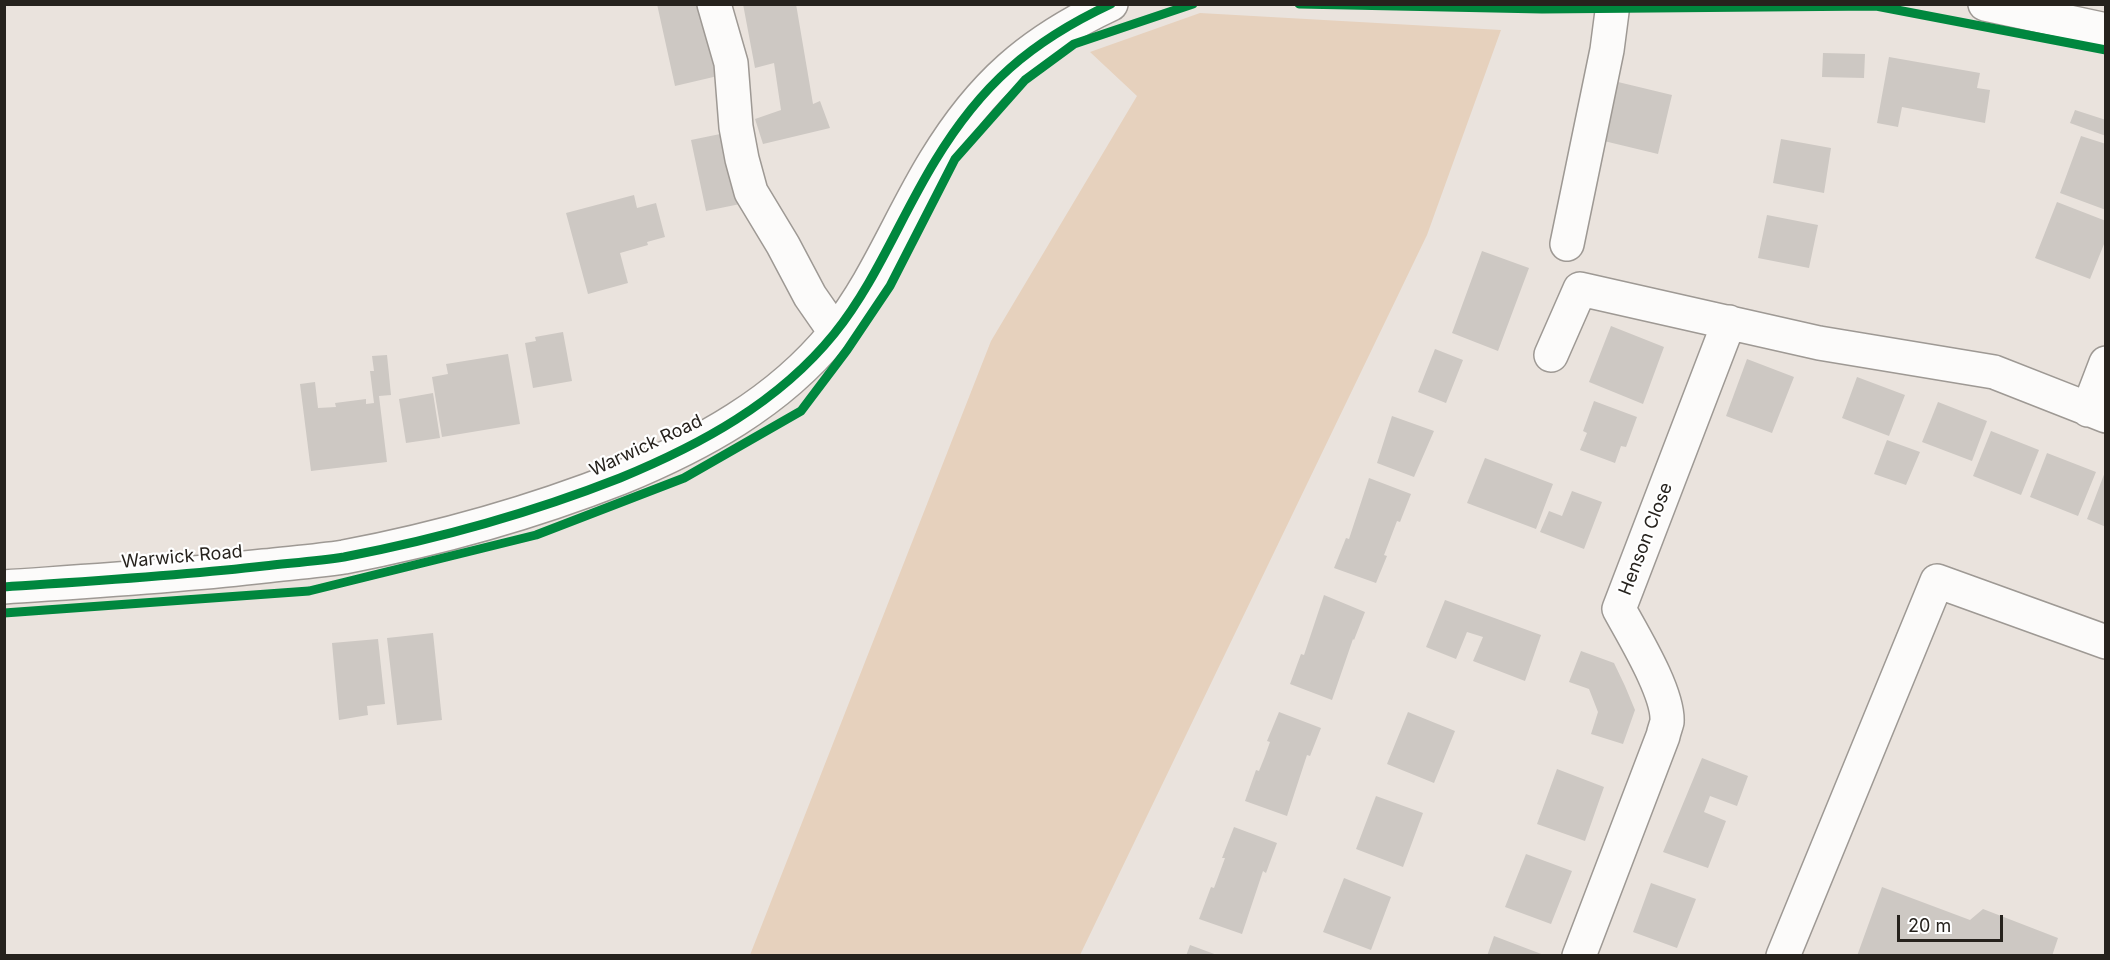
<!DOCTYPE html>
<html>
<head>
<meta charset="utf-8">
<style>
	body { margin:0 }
	#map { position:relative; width:2110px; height:960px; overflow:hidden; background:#eae3dd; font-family:Inter,sans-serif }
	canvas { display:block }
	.frame { position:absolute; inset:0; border:6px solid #26221d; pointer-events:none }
	.scale { position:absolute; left:1897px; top:915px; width:106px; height:27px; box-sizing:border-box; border:3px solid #26221d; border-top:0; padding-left:8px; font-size:18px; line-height:21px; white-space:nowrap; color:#26221d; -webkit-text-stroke:4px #fff; paint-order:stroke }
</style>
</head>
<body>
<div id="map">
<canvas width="2110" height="960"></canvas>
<div class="frame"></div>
<div class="scale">20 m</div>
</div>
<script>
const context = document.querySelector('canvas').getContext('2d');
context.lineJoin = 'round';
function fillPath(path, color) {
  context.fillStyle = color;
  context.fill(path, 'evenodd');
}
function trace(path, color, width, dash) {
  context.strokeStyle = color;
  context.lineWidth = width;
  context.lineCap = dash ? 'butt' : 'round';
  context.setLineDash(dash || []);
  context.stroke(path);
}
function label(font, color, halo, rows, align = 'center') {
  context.font = font + ' Inter,sans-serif';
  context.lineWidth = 4.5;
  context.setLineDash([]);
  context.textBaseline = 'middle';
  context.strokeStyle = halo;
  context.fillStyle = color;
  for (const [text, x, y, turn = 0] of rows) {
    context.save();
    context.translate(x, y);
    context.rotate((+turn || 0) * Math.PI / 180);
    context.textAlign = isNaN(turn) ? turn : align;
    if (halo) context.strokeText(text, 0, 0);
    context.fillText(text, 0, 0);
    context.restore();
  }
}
fillPath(new Path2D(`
	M1200 13 1501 30 1427 235 1080 955H750L991 341 1137 96 1090 52Z`), '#e6d1bd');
fillPath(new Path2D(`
	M657 4H706L722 75 675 86Z
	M743 4H796L813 104 820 101 830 128 763 144 755 119 781 110 774 63 755 68Z
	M1823 53 1865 54 1864 78 1822 77Z
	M1889 57 1980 73 1977 88 1990 90 1985 123 1902 107 1898 127 1877 123Z
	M1618 82 1672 95 1658 154 1604 141Z
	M2075 110 2106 120V136L2070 123Z
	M725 133 740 204 706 211 691 140Z
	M2081 136 2106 144V210L2060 193Z
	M1781 139 1831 148 1824 193 1773 183Z
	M634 195 637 208 656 203 665 237 647 242 648 245 620 253 628 283 588 294 566 213Z
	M2057 202 2106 221V239L2090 279 2035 258Z
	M1767 215 1818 225 1809 268 1758 258Z
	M1482 251 1529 268 1498 351 1452 333Z
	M1611 326 1664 347 1643 404 1589 382Z
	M563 332 572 381 533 388 525 343 536 341 535 337Z
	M1435 349 1463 360 1446 403 1418 392Z
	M508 354 520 424 442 437 432 377 448 374 446 364Z
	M387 355 391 395 379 396 387 462 311 471 300 384 315 382 318 408 336 407 335 403 366 399V404L374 403 370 371H374L372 356Z
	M1747 359 1794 377 1772 433 1726 416Z
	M1857 377 1905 395 1889 436 1842 418Z
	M433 393 440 438 406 443 399 399Z
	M1594 401 1637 417 1626 447 1621 446 1615 463 1580 450 1587 433 1583 431Z
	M1938 402 1987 421 1972 461 1922 442Z
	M1392 416 1434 431 1414 477 1377 463Z
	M1991 431 2039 450 2021 495 1973 476Z
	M1887 440 1920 452 1906 485 1874 474Z
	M2047 453 2096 472 2078 516 2030 497Z
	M1485 458 1553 484 1536 529 1467 503Z
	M2105 472H2106V527L2087 519Z
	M1369 478 1411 494 1400 522 1397 521 1384 555 1387 556 1376 583 1334 568 1346 538 1349 539Z
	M1572 491 1602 502 1584 549 1540 532 1549 511 1562 516Z
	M1324 595 1365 612 1354 640 1353 639 1332 700 1290 684 1301 654 1304 655Z
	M1445 600 1541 635 1525 681 1473 661 1483 637 1467 632 1456 659 1426 647Z
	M433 633 442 720 397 725 387 638Z
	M378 639 385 704 367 706 368 715 339 720 332 643Z
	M1581 651 1614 663 1625 686 1635 710 1623 744 1591 734 1598 712 1589 689 1569 682Z
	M1279 712 1321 728 1310 756 1307 755 1287 816 1245 801 1256 770 1259 771 1265 756 1270 742 1267 741Z
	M1408 712 1455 731 1434 783 1387 764Z
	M1702 758 1748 776 1737 806 1710 796 1704 812 1726 821 1708 868 1663 852Z
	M1557 769 1604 787 1585 841 1537 824Z
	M1376 796 1423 813 1403 867 1356 849Z
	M1234 827 1277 843 1266 873 1263 871 1242 934 1199 919 1211 887 1214 888 1225 858H1222Z
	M1526 854 1572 871 1551 924 1505 907Z
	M1344 878 1391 897 1371 950 1323 932Z
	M1651 883 1696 899 1677 948 1633 932Z
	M1882 887 1970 920 1983 909 2058 938 2052 956H1857Z
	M1494 936 1544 955V956H1487Z
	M1190 945 1217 955V956H1186Z`), '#cdc8c3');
const minor = new Path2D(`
	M714 4 731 63 736 127 742 159 751 192 783 245 810 296 835 332
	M1985 4 2106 30
	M1567 244 1607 50 1613 4
	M1551 355 1580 289 1819 343 1994 372 2106 416
	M2088 410 2106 363
	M4 587C91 581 178 576 264 566 291 563 318 561 344 557 438 539 531 513 620 478 700 445 778 403 834 334 876 282 900 218 935 161 981 85 1030 42 1111 4
	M1579 956 1663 736C1664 731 1666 726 1667 722 1669 693 1633 635 1619 609L1729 322
	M1783 956 1937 581 2106 642`);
trace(minor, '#9e9994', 36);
trace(minor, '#fcfbfa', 33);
trace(new Path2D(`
	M1299 4 1542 9 1876 6 2106 50
	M4 587C91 581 178 576 264 566 291 563 318 561 344 557 438 539 531 513 620 478 700 445 778 403 834 334 876 282 900 218 935 161 981 85 1030 42 1111 4
	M4 613 309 591 536 535 684 478 801 411 847 350 890 286 955 159 1025 80 1074 44 1193 4`), '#00873e', 9);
label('18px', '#26221d', '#fff', [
	["Warwick Road",646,446,-25],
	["Henson Close",1646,539,-69],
	["Warwick Road",182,557,-5]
]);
</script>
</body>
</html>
